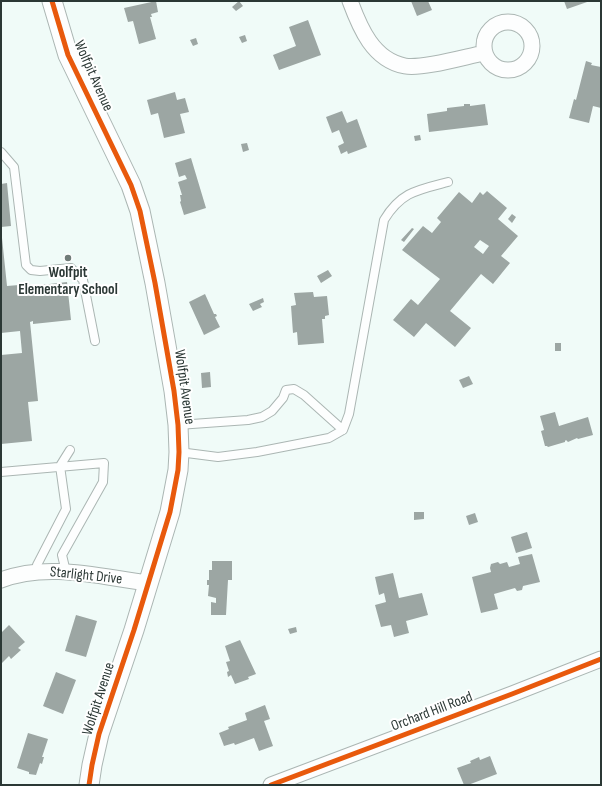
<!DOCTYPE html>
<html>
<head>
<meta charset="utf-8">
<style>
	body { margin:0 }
	#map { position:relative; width:602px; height:786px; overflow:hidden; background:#f0fbf8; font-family:"Sofia Sans Condensed",sans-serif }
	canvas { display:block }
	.frame { position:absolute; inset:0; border:2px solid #2b3835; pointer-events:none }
</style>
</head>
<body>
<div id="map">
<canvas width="602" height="786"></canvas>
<div class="frame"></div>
</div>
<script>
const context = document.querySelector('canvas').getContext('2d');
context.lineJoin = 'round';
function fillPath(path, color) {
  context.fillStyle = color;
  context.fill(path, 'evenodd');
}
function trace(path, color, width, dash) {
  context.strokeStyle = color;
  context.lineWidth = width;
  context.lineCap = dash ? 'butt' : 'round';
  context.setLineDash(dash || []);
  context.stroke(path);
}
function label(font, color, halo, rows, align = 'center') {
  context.font = font + ' "Sofia Sans Condensed",sans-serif';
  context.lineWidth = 4;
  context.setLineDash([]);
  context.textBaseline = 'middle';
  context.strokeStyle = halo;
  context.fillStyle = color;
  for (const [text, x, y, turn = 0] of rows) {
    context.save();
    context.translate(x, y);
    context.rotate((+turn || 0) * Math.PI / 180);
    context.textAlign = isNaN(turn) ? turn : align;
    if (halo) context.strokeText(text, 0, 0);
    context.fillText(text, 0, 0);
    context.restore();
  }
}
fillPath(new Path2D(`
	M156 1 158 12 151 14 152 17H150L156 39 139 44 133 21 128 22 124 8Z
	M239 1 243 6 236 11 232 7Z
	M411 1H428L432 10 417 16Z
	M564 1H590L567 9Z
	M308 20 321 55 279 70 273 55 296 46 289 27Z
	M245 35 247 41 242 43 239 37Z
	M196 38 198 44 193 46 190 40Z
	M586 61 592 63 591 65 601 67V108L593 106 589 123 569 118 574 99 576 100Z
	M175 92 177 100 185 98 189 112 180 114 185 133 164 138 158 113 151 115 147 100Z
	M464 104H470V106L485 104 488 125 429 132 427 114 447 111V108L464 106Z
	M342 111 347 123 357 119 367 147 348 154 347 151 341 154 338 146 344 143 339 130 332 133 326 117Z
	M420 135 421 140 415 141 414 136Z
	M247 143 249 150 243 152 241 144Z
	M191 158 206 208 184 215 180 202 181 201 180 195H182L178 182 187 179 185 175 179 177 175 163Z
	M7 183 11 226 1 227V184Z
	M487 191 507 208 498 219 518 236 501 256 510 263 493 284 481 274 450 311 471 328 455 347 426 323 414 337 393 320 411 299 418 305 440 279 402 250 423 226 432 233 441 222 437 218 459 192 472 203 480 192 483 195ZM480 240 489 246 483 254 474 247Z
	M512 214 516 217 512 223 508 219Z
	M412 228 414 229 404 242 401 240Z
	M1 238H2L7 286 31 284 32 286 67 282 71 320 33 324V321L30 322 38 401 28 402 32 441 1 444V355L22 353 20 331 1 333Z
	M328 270 332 276 321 283 317 276Z
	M313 292 314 297 327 296 329 315 325 316V319H322L324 343 298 345 297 332 293 333 291 306 296 305 294 293Z
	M205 294 214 314H216L217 316 215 317 220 327 204 335 189 302Z
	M263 298 264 302 260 304 262 307 253 311 249 304Z
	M555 343H561V351H555Z
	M210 372 211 387 202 388 201 373Z
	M469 376 473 384 463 388 459 380Z
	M555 412 559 426 588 417 593 435 578 439 577 438 568 442 566 440 565 441V442L548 447 547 446H545L541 431 544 430 540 416Z
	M414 512H424V519L414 520Z
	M475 513 478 522 469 525 466 516Z
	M527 532 532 548 516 553 511 537Z
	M532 554 540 582 523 586 522 590 517 591 515 588 494 594 498 609 481 613 472 577 491 572 490 568 491 564 498 562 500 564 507 562 509 567 520 564 518 557Z
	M212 561H232V580H228L226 615H211V602L216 603V598L208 596 209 585H207V580H209V570H212Z
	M393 573 399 598 422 593 428 615 406 621 409 633 394 637 391 625 381 627 375 605 386 602 384 593 379 595 375 577Z
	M76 615 97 621 86 657 65 651Z
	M9 625 25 642 18 648 21 650 11 659 9 656 1 664V633Z
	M296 627 297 632 290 634 288 629Z
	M240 640 256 674 248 677 249 679 235 684 231 675 228 677 227 672 229 671 226 662 230 661 225 646Z
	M56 672 76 680 63 714 43 706Z
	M265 705 270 719 264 721 273 746 259 751 254 738 235 745 234 743 224 746 219 733 229 729 228 727 247 720 245 713Z
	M28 733 48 739 42 757H44L42 764 40 763 36 775 29 774V772L17 768Z
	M490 756 497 774 468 785H464L457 768 471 763 470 761 479 757 480 760Z`), '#9ca6a3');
const service = new Path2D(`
	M1 152 14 167 26 265 31 270 40 271 71 268 83 280 95 341
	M178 425 248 420 262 417 272 411 283 398 286 390 294 389 304 395 343 430
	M179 452 218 457 257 452 329 438 343 430 349 414 384 220C401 192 417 190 448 182
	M1 472 104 463 103 482 62 555 66 572
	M37 571V565L66 509 60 466 70 450`);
const minor = new Path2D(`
	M350 1C360 28 373 60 405 66 423 69 464 57 484 53
	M484 46a24 24 0 1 1 48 0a24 24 0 1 1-48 0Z
	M1 580C48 562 100 577 148 583
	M271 785 512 694 601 659`);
const tertiary = new Path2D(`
	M52 1 68 55 131 185 140 211 155 283 174 391 178 425 179 452 178 470 170 512 134 630 99 734 92 765 89 785`);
trace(service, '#abb6b3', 10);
trace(minor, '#abb6b3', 17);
trace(tertiary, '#abb6b3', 21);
trace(service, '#fdfefe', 8);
trace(minor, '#fdfefe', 15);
trace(tertiary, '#fdfefe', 19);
trace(new Path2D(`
	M52 1 68 55 131 185 140 211 155 283 174 391 178 425 179 452 178 470 170 512 134 630 99 734 92 765 89 785
	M271 785 512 694 601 659`), '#e8590c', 5);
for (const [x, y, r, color] of [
	[68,258,4,"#707c79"]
]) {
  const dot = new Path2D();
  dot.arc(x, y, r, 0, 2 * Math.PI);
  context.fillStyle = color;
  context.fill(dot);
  trace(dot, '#fff', 1.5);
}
label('15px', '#2b3835', '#fff', [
	["Wolfpit Avenue",93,76,66],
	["Wolfpit Avenue",184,387,82],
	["Starlight Drive",86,576,6],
	["Wolfpit Avenue",99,699,-72],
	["Orchard Hill Road",432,712,-21]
]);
label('bold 15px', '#2b3835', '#fff', [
	["Wolfpit",68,273],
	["Elementary School",68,290]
]);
</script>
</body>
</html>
